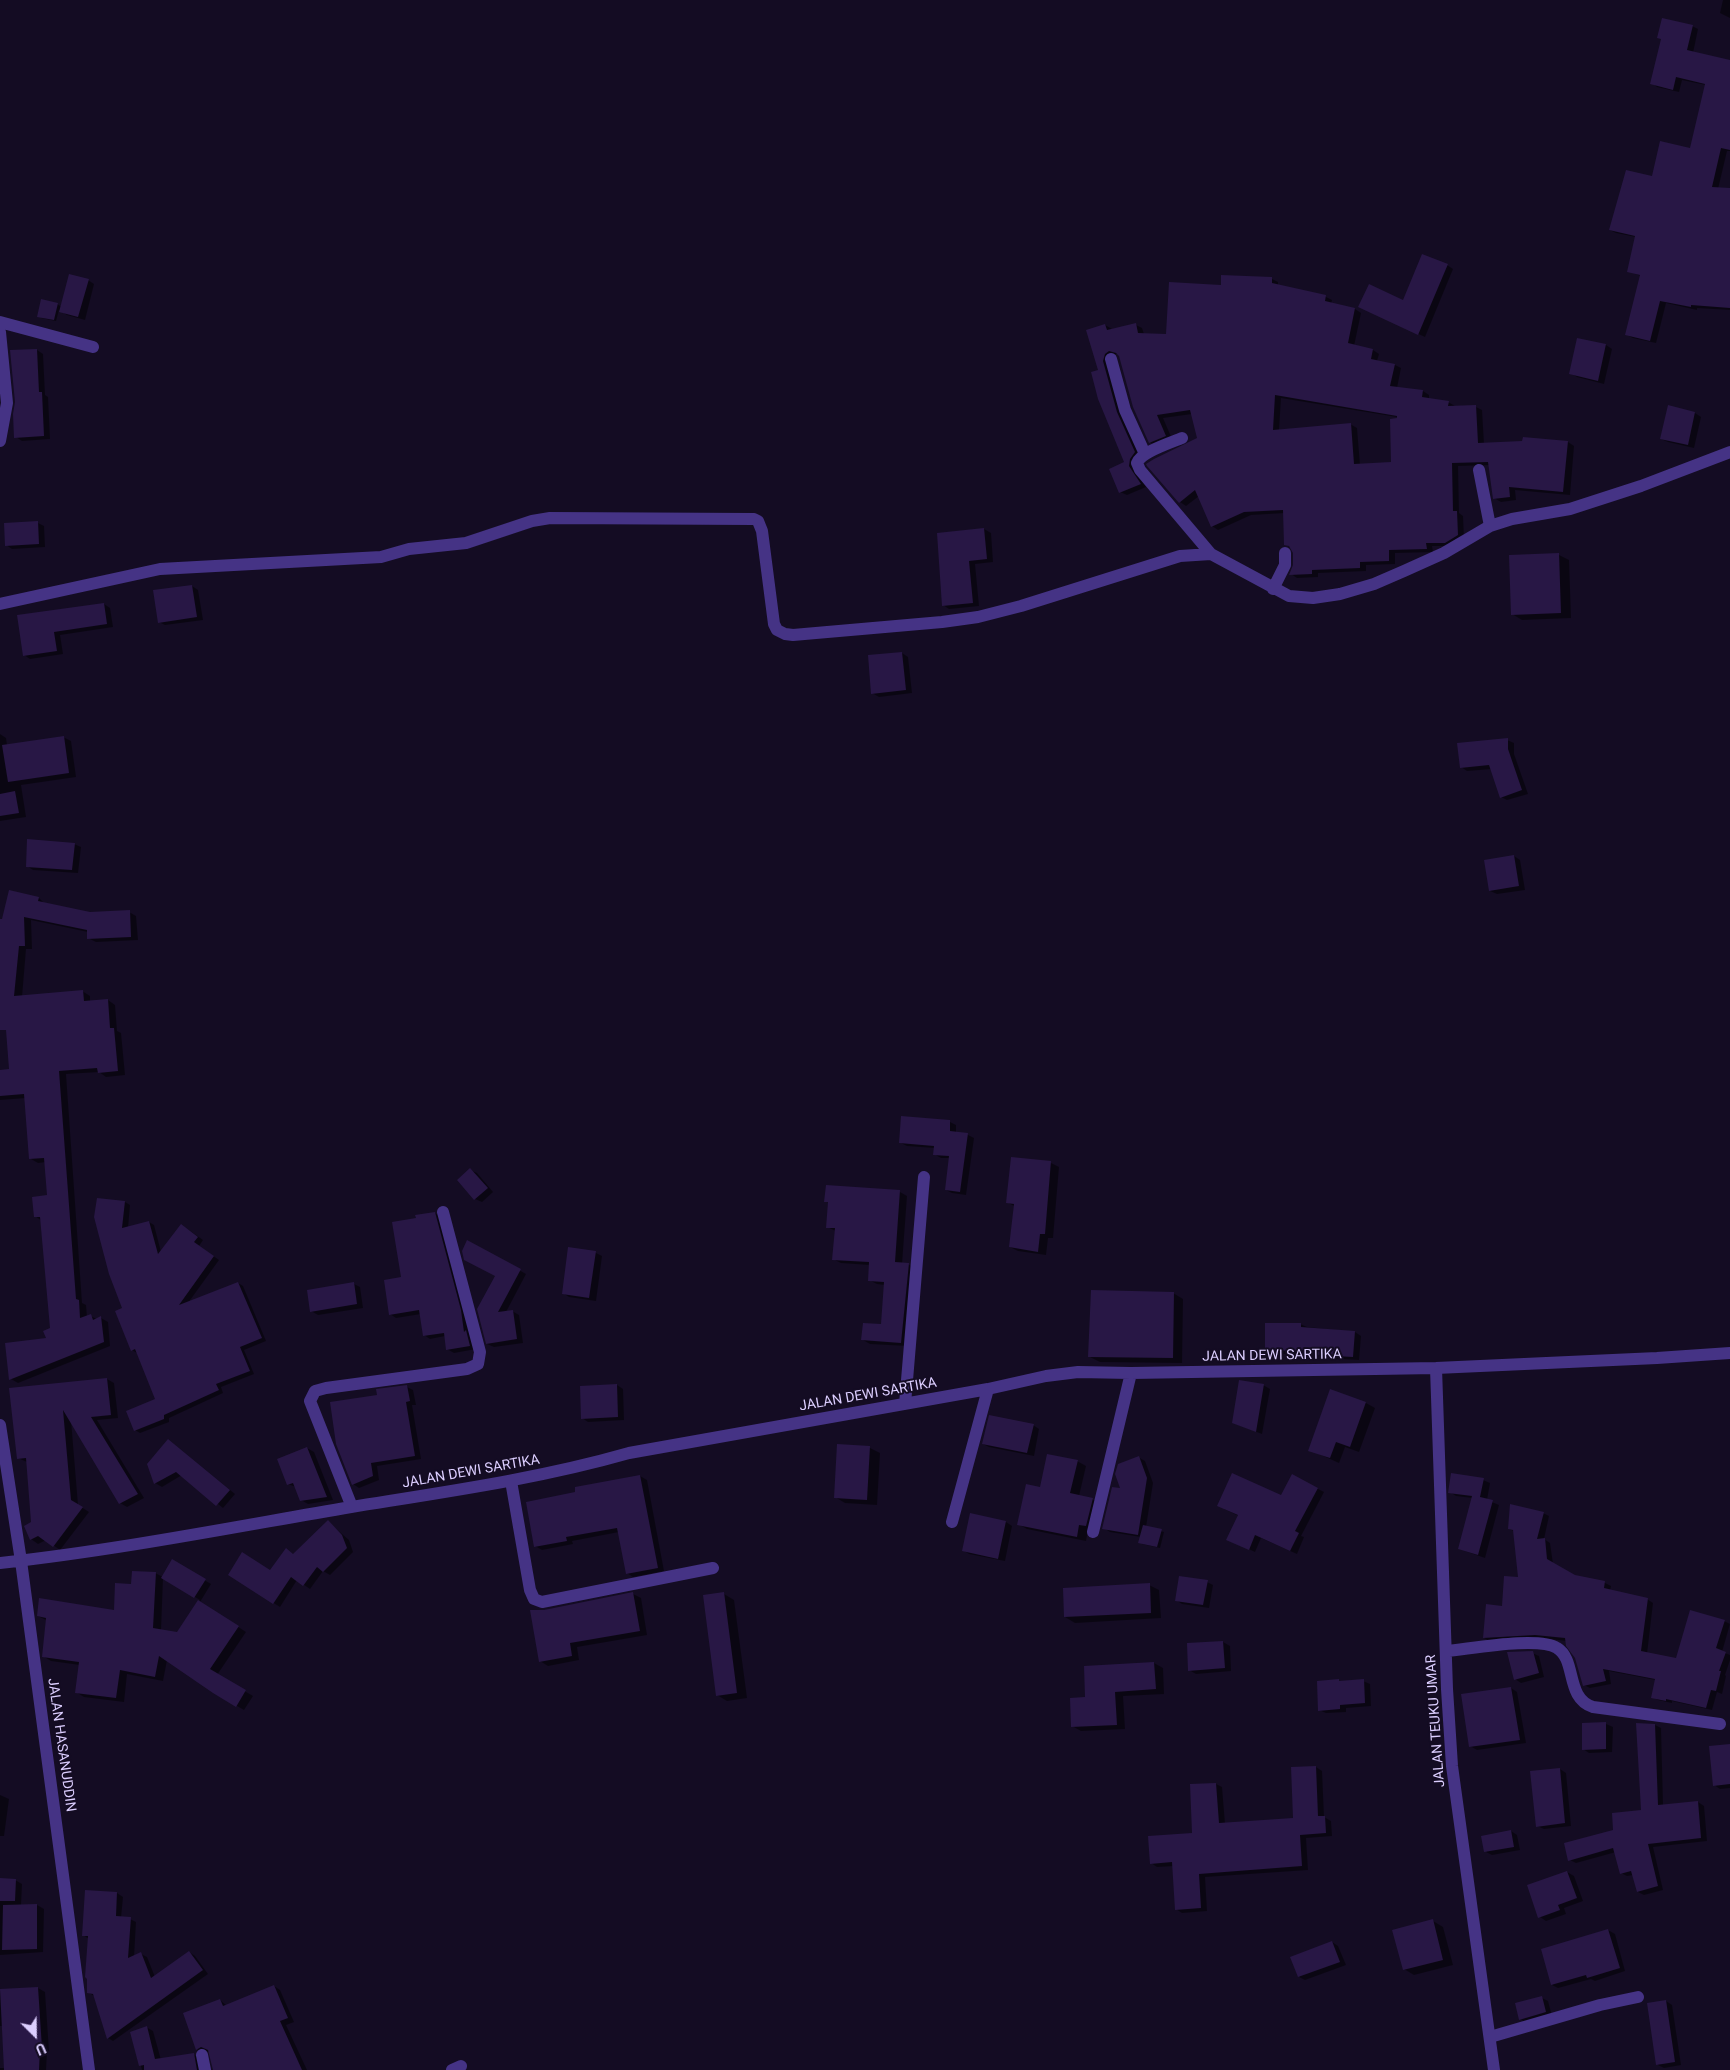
<!DOCTYPE html>
<html>
<head>
<meta charset="utf-8">
<style>
	body { margin:0 }
	#map { position:relative; width:1730px; height:2070px; overflow:hidden; background:#140c23; font-family:Roboto,sans-serif }
	canvas { display:block }
	.north { position:absolute; left:10px; top:2010px; width:50px; height:50px; -webkit-text-stroke:4px #140c23; paint-order:stroke; rotate:157deg; font-size:14px; font-weight:700; line-height:20px; text-align:center; color:#dcceff }
	.north::after { content:''; display:block; margin:auto; width:18px; height:22px; background:#dcceff; clip-path:polygon(50% 0,100% 100%,50% 72%,0 100%) }
</style>
</head>
<body>
<div id="map">
<canvas width="1730" height="2070"></canvas>
<div class="north">U</div>
</div>
<script>
const context = document.querySelector('canvas').getContext('2d');
context.lineJoin = 'round';
function fillPath(path, color) {
  context.fillStyle = color;
  context.fill(path, 'evenodd');
}
function trace(path, color, width, dash) {
  context.strokeStyle = color;
  context.lineWidth = width;
  context.lineCap = dash ? 'butt' : 'round';
  context.setLineDash(dash || []);
  context.stroke(path);
}
function label(font, color, halo, rows, align = 'center') {
  context.font = font + ' Roboto,sans-serif';
  context.lineWidth = 4;
  context.setLineDash([]);
  context.textBaseline = 'middle';
  context.strokeStyle = halo;
  context.fillStyle = color;
  for (const [text, x, y, turn = 0] of rows) {
    context.save();
    context.translate(x, y);
    context.rotate((+turn || 0) * Math.PI / 180);
    context.textAlign = isNaN(turn) ? turn : align;
    if (halo) context.strokeText(text, 0, 0);
    context.fillText(text, 0, 0);
    context.restore();
  }
}
fillPath(new Path2D(`
	M1723 0H1730V18L1720 13Z
	M1692 26 1698 29 1693 53 1730 61V151H1727L1718 189 1730 190V310L1697 308V310L1666 303 1656 343 1633 338 1627 335 1641 276 1628 271 1636 237 1616 233 1610 230 1653 177 1691 149 1706 85 1682 80 1679 92 1657 87 1652 83Z
	M1447 265 1453 269 1425 337 1366 310 1404 301Z
	M1222 276 1272 279 1278 282V286L1326 297 1332 300 1331 304 1355 309 1361 313 1354 346 1373 350 1379 354 1377 361 1395 365 1401 368 1397 388 1423 391 1429 395V399L1448 402 1455 406 1476 407 1482 410 1484 444 1523 442 1524 438 1568 442 1574 446 1570 495 1515 490 1516 500 1501 502 1494 498 1490 465 1458 466 1459 513 1463 516 1464 539 1452 546H1432L1433 552 1395 553V564L1366 565V571L1318 573V577L1297 578 1291 574 1294 566V553L1292 548 1286 544 1285 513 1251 515 1218 530 1212 526 1199 496 1186 506 1180 502 1199 439 1192 414 1163 418 1172 439 1156 446 1150 442 1119 354H1116L1111 357 1141 456 1135 470 1146 487 1127 495 1120 492 1125 463 1100 371 1105 325 1112 329 1136 325 1142 328 1144 334 1167 336 1222 287ZM1281 398 1403 418 1392 464 1360 465 1357 428 1350 424 1279 430Z
	M88 280 94 284 85 320 67 315 59 310 56 321 41 318 57 304 62 307Z
	M1578 339 1606 345 1612 349 1604 384 1577 377 1570 373Z
	M37 350 43 354 45 395 48 397 50 439 22 441 16 437Z
	M1669 407 1695 413 1701 417 1694 448 1668 442 1661 439Z
	M38 523 44 526 45 547 12 549 6 545Z
	M984 529 991 533 993 562 975 564 979 606 949 609 943 605 938 534Z
	M1559 555 1569 560 1571 618 1522 620 1512 614Z
	M192 586 198 590 203 620 165 625 159 622Z
	M104 604 110 608 113 627 60 635 63 654 30 659 24 655 18 616Z
	M902 653 908 657 912 693 879 697 872 693Z
	M0 734 6 738 7 745 63 737 71 741 76 777 21 785 26 817 0 821Z
	M1507 740 1514 743V754L1528 794 1507 800 1501 797 1492 769 1467 771 1461 767Z
	M74 844 81 847 78 873 33 870 27 866Z
	M1514 856 1520 860 1525 890 1497 894 1490 891Z
	M39 898 45 904 90 914 129 912 136 916 138 940 96 942 88 938V932L31 920 32 949H26L22 997 82 991 90 996V1002L108 1000 115 1005 117 1031 121 1033 125 1075 106 1077 99 1072 66 1074 82 1303 86 1305 87 1317 90 1316 97 1319 101 1318 108 1322 110 1346 18 1383 11 1379 48 1339 51 1329 42 1221 35 1216 48 1196 46 1162 38 1163 31 1159 26 1098 0 1100V1071L11 1070 6 1020 0 1021V920Z
	M902 1118 950 1122 956 1125V1133L968 1135 974 1138 966 1195 952 1193 946 1190 950 1158H941L934 1154 935 1148 907 1146 901 1143Z
	M1051 1163 1059 1167 1053 1238H1048L1046 1255 1018 1251 1010 1247 1014 1206 1007 1202Z
	M470 1170 477 1173 493 1192 482 1202 475 1199Z
	M900 1192 907 1196 902 1264H908L916 1269 908 1346 870 1344 863 1340 882 1325 885 1285 877 1284 869 1280 870 1265 841 1263 833 1259 836 1231 827 1227 829 1203 826 1201Z
	M98 1199 125 1202 130 1205 128 1228 149 1222 154 1225 161 1252 186 1228 203 1240 199 1246 219 1260 188 1303 238 1283 243 1286 266 1341 244 1350 254 1374 221 1387 223 1393 169 1418V1422L140 1433 135 1430 157 1400 137 1353 132 1350Z
	M435 1213 441 1217 476 1349 454 1353 447 1349 445 1336 430 1339 424 1335 421 1314 396 1318 390 1314 402 1278 417 1219Z
	M468 1241 526 1274 506 1312 512 1311 519 1315 523 1343 494 1347 487 1344 497 1276Z
	M569 1249 596 1253 602 1256 596 1301 569 1297 563 1293Z
	M354 1284 360 1287 363 1308 318 1315 311 1311Z
	M1173 1293 1183 1299 1182 1363 1100 1362 1090 1357Z
	M1300 1324 1307 1327 1355 1332 1361 1336 1359 1360 1324 1358 1317 1354H1272L1266 1350Z
	M107 1379 114 1383 118 1418 97 1420 144 1498 127 1507 120 1503 71 1420 78 1505 89 1512 60 1550 46 1540 38 1544 31 1539 33 1522 27 1462 18 1458 11 1389Z
	M617 1385 623 1389 624 1420 588 1422 582 1418Z
	M1263 1385 1270 1389 1262 1434 1233 1423Z
	M407 1387 413 1390 416 1405H412L421 1459 377 1466 379 1480 359 1488 353 1484 379 1396Z
	M1331 1391 1366 1403 1375 1408 1359 1452 1345 1447 1339 1463 1310 1450Z
	M1033 1425 1039 1429 1034 1456 989 1447 983 1444Z
	M169 1440 235 1494 223 1508 182 1475 162 1487 155 1483Z
	M838 1446 870 1448 880 1453 877 1505 845 1503 835 1497Z
	M307 1448 314 1452 333 1500 308 1504 301 1500 296 1487 288 1484Z
	M1138 1457 1145 1461 1153 1483 1146 1527 1164 1532 1160 1548 1142 1544 1141 1537 1110 1532 1104 1528Z
	M1077 1461 1086 1466 1079 1496 1092 1499 1101 1504 1088 1529 1086 1541 1027 1529 1018 1524 1041 1489Z
	M640 1476 647 1480 664 1571 633 1577 627 1573 619 1532 572 1541 573 1544 542 1550 535 1546 577 1493 576 1488Z
	M1292 1476 1324 1492 1301 1536 1304 1537 1297 1554 1261 1538 1255 1552 1234 1542 1239 1516 1224 1509 1281 1497Z
	M1483 1480 1490 1483 1487 1500 1499 1505 1485 1558 1459 1549 1473 1498 1456 1496 1450 1492Z
	M1543 1513 1549 1516 1544 1539 1550 1543 1553 1564 1575 1577 1605 1583 1611 1586 1610 1591 1647 1599 1653 1603 1647 1654 1676 1660 1724 1621 1730 1624 1722 1652 1730 1655V1660L1725 1675 1726 1676 1722 1694 1717 1692 1712 1710 1672 1701V1703L1658 1700 1652 1697 1656 1680 1609 1671 1611 1684 1590 1688 1584 1685 1576 1658 1567 1641 1542 1638 1490 1641 1484 1638 1520 1579 1514 1531 1509 1529Z
	M328 1522 349 1540 353 1552 330 1575 323 1571 310 1589 297 1580 280 1607 229 1575 270 1571 294 1555Z
	M1006 1522 1012 1526 1005 1561 969 1554 963 1550Z
	M172 1561 211 1584 200 1602 246 1632 217 1675 253 1696 244 1710 213 1692 167 1660 163 1681 127 1674 124 1702 84 1697 76 1692 80 1665 51 1661 43 1656 46 1620 38 1616 116 1611 132 1585 155 1573 163 1577ZM163 1578 200 1600 178 1634 161 1630Z
	M1207 1582 1213 1585 1209 1608 1182 1604 1176 1600Z
	M1149 1585 1159 1590 1161 1618 1075 1623 1065 1617Z
	M633 1594 641 1598 647 1635 577 1647 579 1660 548 1666 540 1661 544 1611Z
	M724 1594 734 1600 747 1698 727 1701 717 1695Z
	M1223 1642 1230 1646 1231 1671 1196 1674 1189 1670 1188 1644Z
	M1532 1653 1539 1656 1544 1677 1521 1683 1515 1679Z
	M1154 1663 1163 1668 1164 1694 1123 1696 1125 1729 1081 1731 1072 1726 1087 1698Z
	M1363 1681 1370 1684 1371 1706 1346 1708V1712L1326 1713 1319 1710Z
	M1511 1688 1517 1692 1526 1743 1477 1750 1470 1746Z
	M1583 1724H1606L1613 1727 1612 1752 1589 1753 1583 1749Z
	M1655 1725 1661 1728 1663 1805 1698 1802 1704 1806 1707 1841 1653 1847 1663 1890 1644 1895 1638 1892 1633 1875 1627 1876 1621 1873 1616 1852 1576 1863 1570 1860 1642 1811Z
	M1730 1745V1788L1720 1789 1714 1785Z
	M1316 1767 1322 1771 1324 1817 1331 1821 1332 1836 1306 1838 1308 1870 1205 1877 1207 1911 1182 1913 1176 1909 1174 1866 1157 1867 1151 1863 1194 1834 1216 1784 1222 1787 1225 1824 1294 1819Z
	M1560 1769 1566 1773 1571 1826 1544 1829 1537 1826Z
	M0 1795 9 1799 4 1836H0Z
	M1511 1831 1517 1835 1520 1850 1492 1855 1486 1852Z
	M1567 1872 1574 1876 1583 1901 1564 1908 1566 1914 1546 1921 1540 1917Z
	M0 1879 15 1880 22 1884 21 1905H37L44 1909 43 1952 0 1955Z
	M117 1893 123 1897 121 1918 130 1919 136 1922 134 1957 141 1954 147 1957 155 1977 189 1952 195 1956 208 1974 113 2041 108 2038 94 1996 88 1992 89 1939 83 1935Z
	M1433 1921 1443 1927 1453 1965 1414 1975 1404 1969Z
	M1608 1930 1615 1934 1625 1971 1595 1981 1591 1979 1558 1988 1552 1985Z
	M1332 1942 1338 1946 1346 1965 1305 1980 1299 1977Z
	M274 1986 280 1990 294 2022 286 2025 307 2070H214L210 2051 204 2053 197 2049 220 2000 227 2006Z
	M38 1988 45 1992 49 2051 47 2052 46 2070H0V2068H5L2 2026H0V1991Z
	M1542 1998 1548 2001 1552 2016 1527 2023 1520 2019Z
	M1666 2001 1672 2005 1681 2065 1664 2068 1658 2065Z
	M146 2027 153 2031 161 2060 194 2055 201 2058 203 2070H142L132 2033Z`), '#0007');
fillPath(new Path2D(`
	M1662 18 1693 25 1687 50 1730 60V150L1721 148 1712 187 1730 188V308L1691 305V307L1660 301 1650 341 1625 335 1640 275 1627 272 1635 236 1609 230 1626 170 1652 176 1660 141 1690 148 1705 84 1676 77 1673 90 1650 84 1661 39 1657 38Z
	M1422 254 1448 264 1418 335 1358 307 1369 284 1403 300Z
	M69 274 89 279 78 317 59 312Z
	M1221 275 1272 277V283L1326 295 1325 301 1355 308 1348 343 1373 349 1371 359 1395 364 1390 386 1423 390 1422 397 1449 401 1448 406 1476 405 1478 443 1522 441 1523 437 1568 441 1563 492 1509 487 1510 497 1493 499 1488 462 1452 463 1453 511H1457L1458 535 1445 543H1426L1427 549 1389 550V561L1360 562V568L1312 570V574L1289 575 1293 565V553L1289 546 1284 545 1283 510 1244 512 1211 527 1195 490 1179 503 1147 466 1146 464 1154 459 1197 438 1190 410 1157 415 1166 436 1149 443 1133 407 1119 356 1116 353 1109 351 1105 354 1103 361 1117 412 1135 452 1130 459 1129 466 1141 484 1119 493 1109 469 1124 462 1098 399 1091 372 1098 370 1086 330 1105 324 1107 330 1136 323 1138 333 1166 334 1169 282 1221 285ZM1275 395 1397 416V418L1390 419 1391 462 1354 464 1351 423 1273 430Z
	M41 299 58 303 54 320 37 317Z
	M1577 338 1606 344 1598 381 1569 374Z
	M37 349 39 392H42L44 436 14 438 13 414 15 402 10 350Z
	M1668 405 1695 412 1688 445 1660 439Z
	M38 521 39 544 5 546 4 523Z
	M984 528 987 559 969 561 973 603 942 606 937 533Z
	M1559 553 1561 613 1511 615 1509 555Z
	M192 585 197 617 158 623 153 590Z
	M104 603 107 624 54 632 57 651 23 656 17 615Z
	M902 652 906 690 871 694 868 655Z
	M64 736 69 773 8 782 2 745Z
	M1508 738V749L1522 790 1500 798 1489 765 1460 768 1457 743Z
	M15 791 19 813 0 816V794Z
	M27 839 75 843 72 870 26 867Z
	M1514 855 1519 886 1489 891 1484 860Z
	M9 890 39 897 38 901 90 912 130 910 131 937 87 939V930L24 917 25 946H19L14 996 83 990 84 1001 108 999 110 1028H114L118 1071 98 1073 97 1068 59 1071 76 1299 79 1300 80 1318 91 1314 93 1320 101 1316 104 1342 9 1380 5 1343 46 1338 43 1331 50 1328 40 1217H34L32 1197 47 1195 44 1158 29 1159 24 1094 0 1096V1070L9 1069 6 1030H0V919H2Z
	M901 1116 950 1120V1131L968 1133 960 1192 945 1190 949 1156 933 1155 934 1146 899 1143Z
	M1011 1157 1051 1161 1045 1234H1040L1038 1252 1009 1247 1014 1204 1006 1203Z
	M470 1168 488 1188 474 1200 457 1180Z
	M826 1185 900 1190 895 1262 909 1263 901 1343 861 1340 863 1323 881 1324 884 1282 868 1281 869 1262 832 1260 835 1228H826L828 1202H824Z
	M97 1198 125 1201 122 1228 149 1221 158 1254 181 1224 198 1237 194 1242 214 1256 179 1305 238 1282 262 1338 240 1347 250 1371 216 1384 219 1390 164 1415V1419L134 1431 126 1411 155 1399 135 1349 131 1351 115 1311 122 1308 109 1274 94 1217Z
	M435 1212 461 1310 464 1332 466 1330 470 1346 446 1350 444 1333 423 1336 419 1310 389 1315 384 1280 401 1277 392 1222 416 1218 415 1215Z
	M467 1240 521 1269 498 1312 513 1310 517 1339 486 1344 477 1309 495 1276 464 1260 462 1251Z
	M568 1247 596 1251 589 1298 562 1294Z
	M354 1282 357 1304 310 1312 307 1290Z
	M1091 1290 1174 1292 1173 1358 1088 1357Z
	M1265 1323H1301V1327L1355 1331 1353 1357 1316 1355V1350L1265 1351Z
	M107 1378 111 1415 91 1417 138 1494 119 1504 63 1410 71 1500 83 1507 53 1547 38 1536 30 1540 24 1526 31 1522 26 1458 17 1459 9 1388Z
	M1239 1380 1264 1384 1256 1432 1232 1423Z
	M617 1384 618 1417 581 1419 580 1386Z
	M407 1385 410 1401 406 1402 415 1456 371 1463 373 1476 352 1485 336 1444 330 1402 377 1395 376 1389Z
	M1330 1389 1366 1402 1350 1447 1336 1442 1330 1458 1308 1451Z
	M989 1415 1034 1424 1027 1453 982 1444Z
	M168 1439 230 1490 216 1506 176 1472 154 1484 147 1464Z
	M837 1444 870 1446 867 1500 834 1498Z
	M307 1447 327 1497 300 1501 293 1483 287 1485 277 1459Z
	M1047 1454 1078 1460 1070 1493 1093 1498 1086 1526 1079 1525 1077 1537 1017 1525 1026 1484 1040 1487Z
	M1139 1456 1147 1478 1138 1535 1102 1529 1112 1487 1120 1488 1115 1474 1118 1464Z
	M1232 1473 1281 1495 1292 1474 1318 1488 1295 1531 1299 1533 1290 1551 1255 1535 1249 1550 1226 1540 1238 1515 1217 1506Z
	M1451 1473 1484 1478 1480 1497 1493 1500 1478 1555 1458 1549 1472 1496 1448 1493Z
	M640 1475 658 1568 626 1574 617 1528 566 1537 567 1541 534 1547 526 1502 575 1492V1487Z
	M1510 1504 1544 1512 1537 1539 1545 1538 1547 1559 1575 1575 1605 1581 1604 1588 1648 1598 1641 1651 1676 1658 1690 1610 1725 1620 1716 1648 1726 1652 1719 1671H1721L1716 1691 1711 1690 1706 1708 1666 1699V1701L1651 1698 1655 1679 1603 1669 1606 1681 1583 1686 1575 1658 1566 1646 1565 1638 1535 1635 1483 1638 1486 1604 1502 1606 1504 1576 1518 1577 1513 1530 1508 1529Z
	M970 1513 1006 1521 998 1559 962 1551Z
	M328 1520 342 1535 347 1548 323 1572 317 1567 303 1586 291 1577 273 1604 228 1575 242 1552 270 1570 286 1548 293 1554Z
	M1143 1525 1162 1529 1157 1547 1138 1543Z
	M172 1559 206 1579 194 1598 161 1578Z
	M132 1571 156 1572 153 1628 177 1632 198 1600 239 1626 210 1669 246 1690 236 1707 213 1693 159 1656 155 1677 120 1670 116 1698 75 1693 79 1662 42 1657 46 1618 37 1616 39 1598 114 1610 115 1583 131 1584Z
	M1179 1576 1208 1580 1203 1605 1175 1601Z
	M1150 1583 1151 1613 1064 1617 1063 1588Z
	M633 1592 640 1631 570 1643 572 1656 539 1662 530 1610H544Z
	M724 1592 737 1693 716 1696 703 1595Z
	M1223 1641 1225 1668 1188 1671 1187 1643Z
	M1533 1651 1539 1673 1514 1680 1507 1652Z
	M1154 1662 1156 1689 1115 1692 1117 1725 1071 1727 1070 1698 1085 1697 1084 1666Z
	M1339 1679V1681L1364 1679 1365 1703 1340 1705V1709L1318 1711 1317 1681Z
	M1511 1687 1520 1740 1469 1747 1461 1694Z
	M1606 1722V1749L1582 1750V1723Z
	M1636 1723 1655 1724 1658 1805 1698 1801 1701 1838 1648 1844 1658 1886 1637 1892 1631 1871 1620 1874 1613 1848 1568 1861 1564 1843 1613 1830 1612 1813 1641 1810Z
	M1730 1744V1784L1713 1786 1709 1746Z
	M1316 1766 1318 1816H1325L1326 1833 1300 1835 1302 1866 1199 1874 1201 1908 1175 1910 1172 1862 1150 1864 1148 1836 1192 1833 1190 1784 1216 1783 1219 1823 1293 1818 1291 1767Z
	M1560 1768 1565 1823 1536 1827 1530 1771Z
	M1511 1830 1514 1847 1484 1852 1481 1836Z
	M1567 1871 1577 1898 1558 1905 1560 1910 1538 1918 1527 1885Z
	M0 1878 16 1879 15 1901H0Z
	M85 1890 117 1892 116 1916 131 1917 128 1958 141 1952 151 1978 189 1951 203 1970 107 2039 93 1994 87 1993V1979L85 1977 88 1936H82Z
	M37 1904V1949L2 1950 3 1905Z
	M1433 1919 1443 1960 1403 1970 1392 1930Z
	M1608 1929 1620 1968 1587 1978 1586 1975 1551 1985 1541 1949Z
	M1332 1941 1340 1962 1298 1977 1290 1957Z
	M274 1985 288 2018 280 2021 302 2070H213L208 2050 201 2047 196 2050 183 2013 220 1999 223 2006Z
	M38 1987 42 2048H40L39 2070H4L0 1989Z
	M1542 1996 1546 2012 1519 2020 1515 2003Z
	M1666 2000 1675 2062 1656 2065 1647 2003Z
	M147 2026 155 2059 194 2053 197 2070H144V2065L139 2066 130 2032Z`), '#281745');
trace(new Path2D(`
	M0 322 93 347
	M0 332 7 403 0 441
	M1111 359 1125 410 1145 454
	M1182 438C1170 443 1141 452 1137 463L1140 470 1211 554
	M1479 470 1490 526
	M1273 589 1285 565V553
	M0 604 160 569 381 557 409 549 466 543 532 521 550 518 754 519 758 521 762 531 774 624 777 630 785 634 793 635 942 622 978 617 1021 606 1180 556 1211 554 1289 596 1313 598 1340 594 1374 584 1404 571 1444 553 1490 526 1512 519 1570 509 1641 486 1730 452
	M1436 1368 1447 1689 1452 1766 1494 2070
	M905 1404 924 1177
	M0 1425 21 1561 89 2070
	M511 1481 530 1590 534 1599 542 1602 713 1568
	M352 1507 310 1401 315 1391 326 1388 467 1369 478 1364 480 1352 443 1212
	M952 1522 988 1389
	M1093 1532 1131 1373
	M0 1563C118 1550 234 1527 351 1507 444 1492 538 1479 629 1453L988 1389 1046 1376 1078 1372 1131 1373 1436 1368 1657 1358 1730 1353
	M1446 1651C1470 1649 1538 1636 1557 1648 1577 1660 1565 1698 1593 1707L1720 1724
	M1490 2037 1600 2005 1638 1997
	M202 2055 205 2070
	M452 2070 461 2066`), '#453385', 12);
label('14px', '#dcceff', '#140c23', [
	["JALAN DEWI SARTIKA",1272,1356,-1],
	["JALAN DEWI SARTIKA",868,1395,-10],
	["JALAN DEWI SARTIKA",471,1472,-10],
	["JALAN TEUKU UMAR",1436,1721,-94],
	["JALAN HASANUDDIN",61,1745,82]
]);
</script>
</body>
</html>
